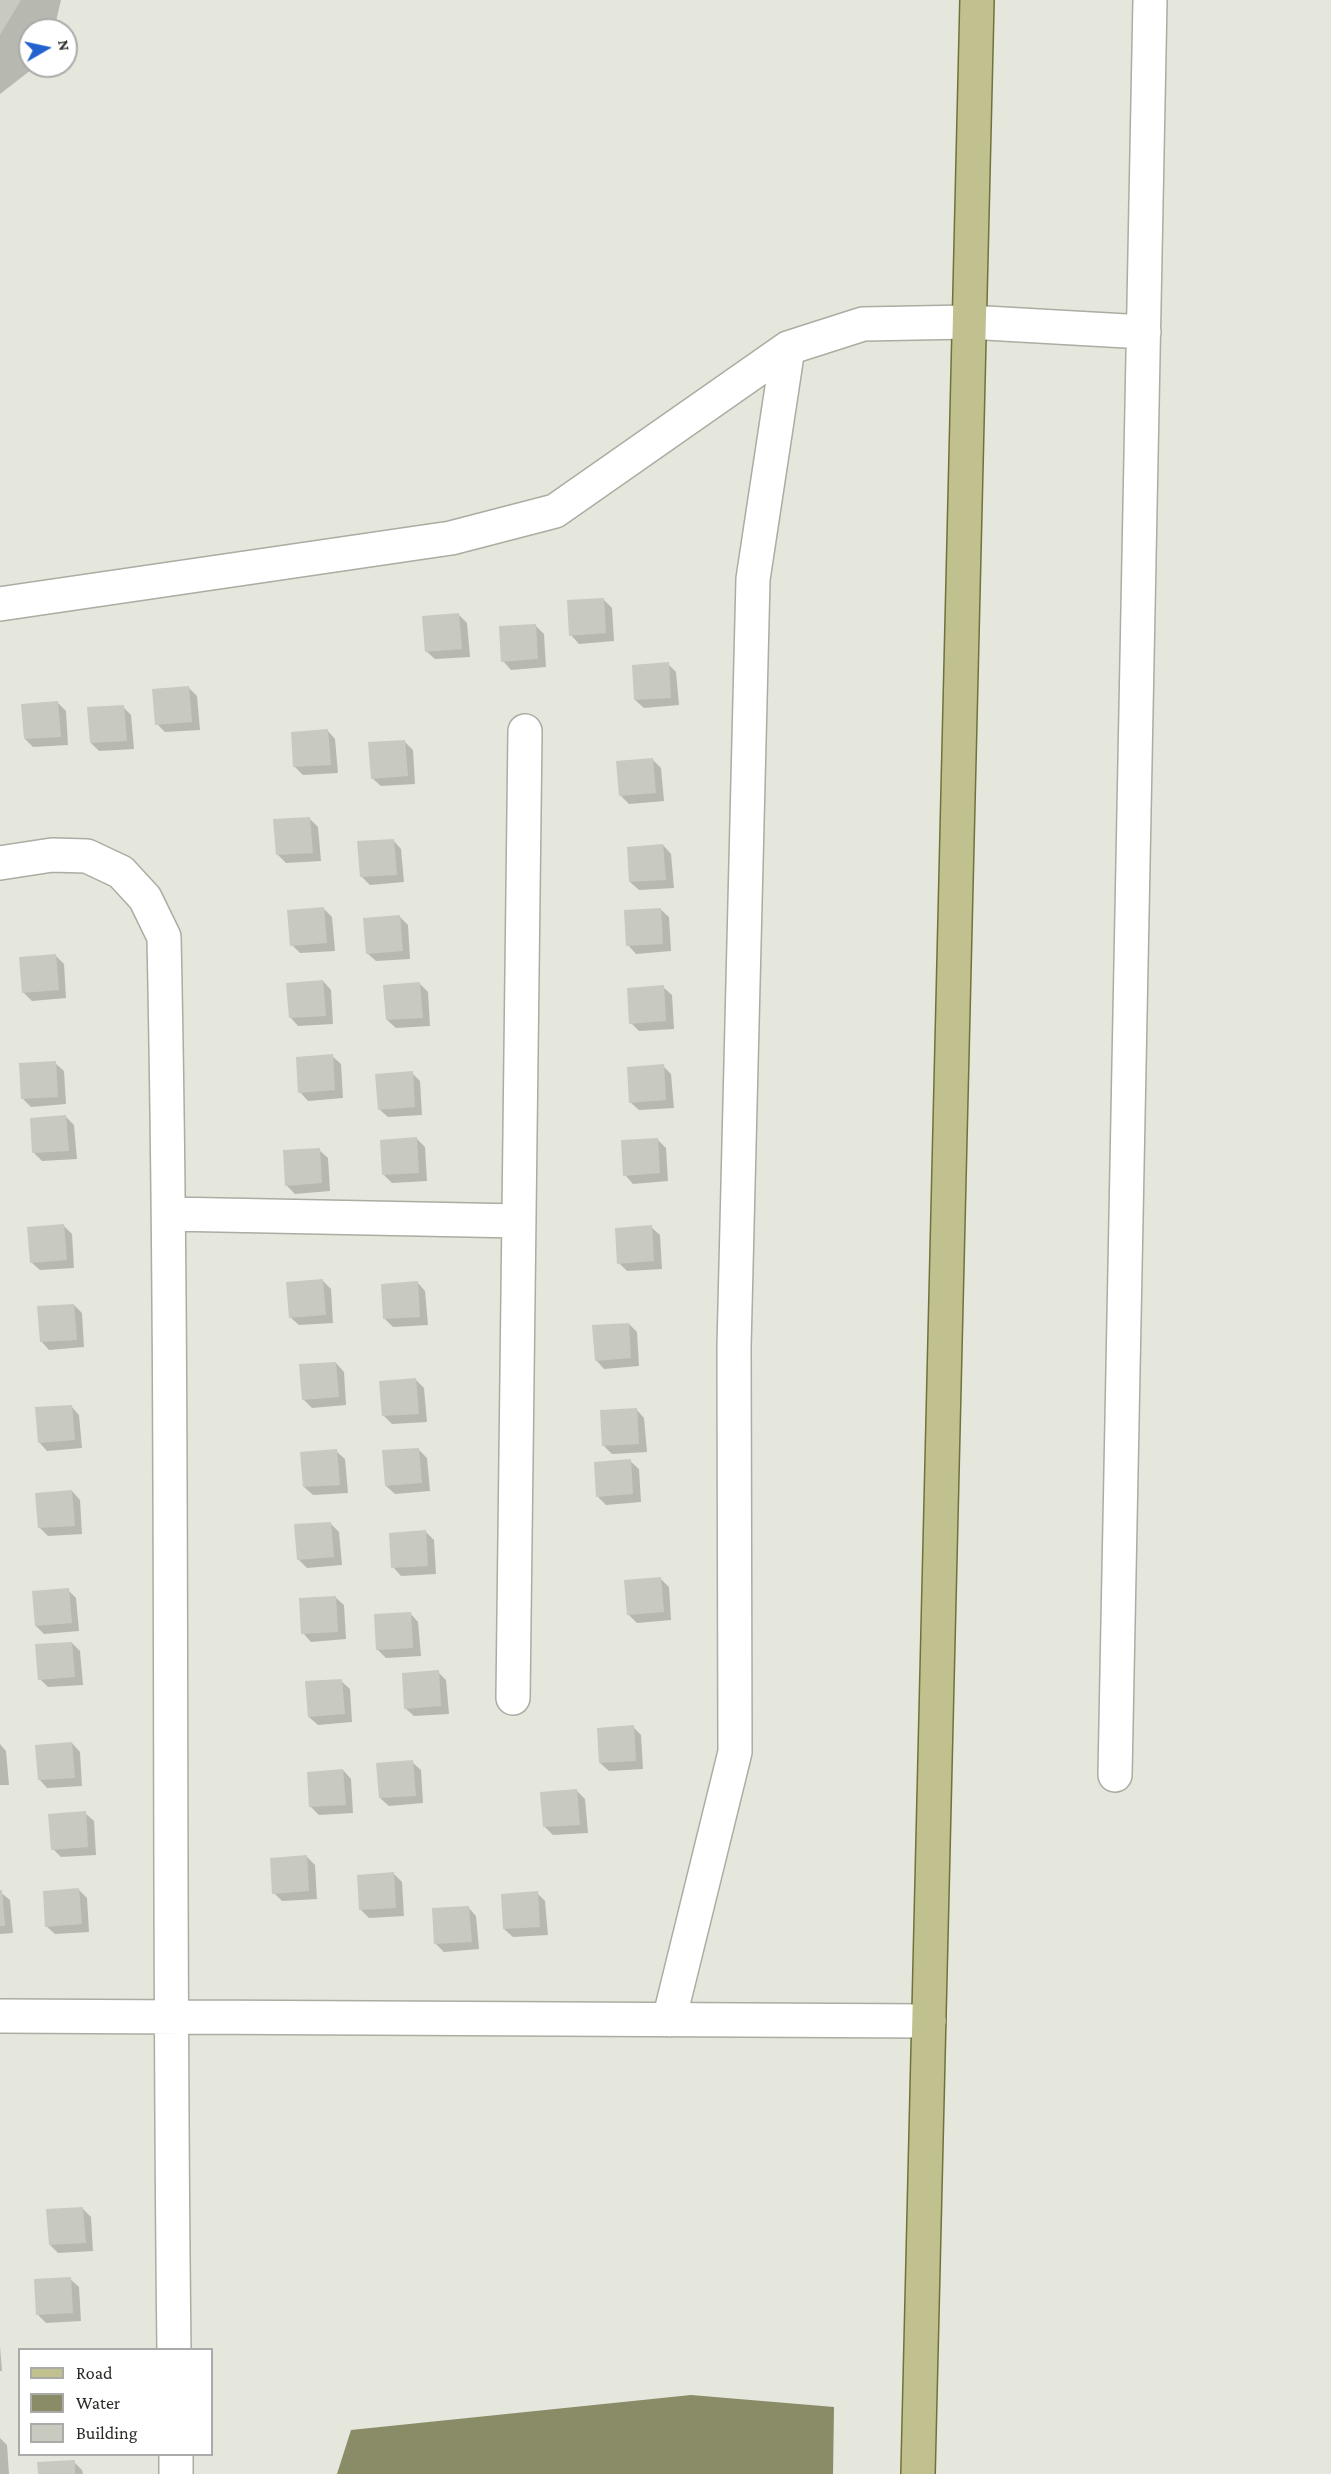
<!DOCTYPE html>
<html>
<head>
<meta charset="utf-8">
<style>
	body { margin:0 }
	#map { position:relative; width:1331px; height:2474px; overflow:hidden; background:#e5e6dc; font-family:"Crimson Pro",serif }
	canvas { display:block }
	.legend { position:absolute; left:18px; top:2348px; width:195px; height:108px; box-sizing:border-box; background:#fff; border:2px solid #aaaaa9; margin:0; padding:8px 10px; list-style:none; font-size:18px; color:#2a2b27 }
	.legend li { display:flex; align-items:center; gap:12px; height:30px }
	.legend b { width:30px; border:2px solid #aaaaa9 }
	.north { position:absolute; left:18px; top:18px; width:60px; height:60px; box-sizing:border-box; background:#fff; border:2px solid #aaaaa9; border-radius:50%; rotate:81deg; font-size:16px; font-weight:700; line-height:24px; text-align:center; color:#2a2b27 }
	.north::after { content:''; display:block; margin:auto; width:21px; height:27px; background:#2162ce; clip-path:polygon(50% 0,100% 100%,50% 72%,0 100%) }
</style>
</head>
<body>
<div id="map">
<canvas width="1331" height="2474"></canvas>
<ul class="legend">
<li><b style="height:8px;background:#c0c18f"></b>Road</li>
<li><b style="height:16px;background:#8a8b67"></b>Water</li>
<li><b style="height:16px;background:#c8c9bf"></b>Building</li>
</ul>
<div class="north">N</div>
</div>
<script>
const context = document.querySelector('canvas').getContext('2d');
context.lineJoin = 'round';
function fillPath(path, color) {
  context.fillStyle = color;
  context.fill(path, 'evenodd');
}
function trace(path, color, width, dash) {
  context.strokeStyle = color;
  context.lineWidth = width;
  context.lineCap = dash ? 'butt' : 'round';
  context.setLineDash(dash || []);
  context.stroke(path);
}
fillPath(new Path2D(`
	M691 2395 834 2407 833 2474H337L351 2430Z`), '#8a8b67');
fillPath(new Path2D(`
	M0 0H61L54 30H30V66H34L31 70 0 94Z
	M603 599 612 608 614 641 579 644 571 635Z
	M459 615 467 623 470 657 435 659 426 651Z
	M535 625 544 634 546 667 511 670 503 661Z
	M668 664 676 672 679 705 644 708 635 700Z
	M189 688 197 696 200 730 165 732 157 724Z
	M58 703 66 711 68 745 33 747 25 739Z
	M123 707 131 715 134 749 99 751 91 743Z
	M327 730 335 739 338 773 303 775 294 766Z
	M405 742 413 750 415 784 381 786 372 778Z
	M653 760 661 768 664 801 629 804 621 796Z
	M310 819 318 827 321 861 286 863 278 855Z
	M393 840 401 849 404 882 370 885 361 876Z
	M663 845 671 854 674 888 639 890 630 882Z
	M324 909 332 917 335 951 300 953 292 945Z
	M660 909 669 917 671 951 636 954 628 945Z
	M400 917 408 925 410 959 376 961 367 953Z
	M56 956 64 964 66 998 32 1001 23 992Z
	M323 981 331 990 333 1024 298 1026 290 1017Z
	M420 984 428 992 430 1026 396 1028 387 1020Z
	M663 987 672 995 674 1029 639 1031 631 1023Z
	M332 1056 341 1064 343 1098 308 1101 300 1092Z
	M55 1063 64 1071 66 1104 31 1107 23 1099Z
	M663 1066 671 1074 674 1108 639 1110 630 1102Z
	M412 1073 420 1081 422 1115 388 1117 379 1109Z
	M66 1117 74 1125 77 1159 42 1161 34 1153Z
	M416 1138 425 1147 427 1181 392 1183 384 1175Z
	M657 1139 666 1148 668 1181 633 1184 625 1175Z
	M319 1150 328 1158 330 1191 295 1194 287 1186Z
	M64 1226 72 1234 74 1268 40 1270 31 1262Z
	M651 1227 660 1235 662 1269 627 1271 619 1263Z
	M323 1281 331 1289 333 1323 299 1325 290 1317Z
	M417 1282 425 1291 428 1325 393 1327 384 1318Z
	M74 1305 82 1313 84 1347 49 1350 41 1341Z
	M629 1324 637 1332 639 1366 604 1369 596 1360Z
	M336 1363 344 1372 346 1405 312 1408 303 1399Z
	M416 1380 424 1388 427 1422 392 1424 384 1416Z
	M71 1406 79 1415 82 1448 47 1451 39 1442Z
	M636 1409 644 1418 647 1452 612 1454 603 1445Z
	M419 1450 427 1458 430 1491 395 1494 386 1486Z
	M336 1451 345 1459 348 1493 313 1495 304 1487Z
	M630 1461 639 1469 641 1502 606 1505 598 1497Z
	M72 1491 80 1500 82 1534 48 1536 39 1527Z
	M330 1523 339 1532 342 1565 307 1568 298 1559Z
	M425 1531 434 1540 436 1574 401 1576 393 1567Z
	M660 1578 669 1587 671 1620 637 1623 628 1614Z
	M68 1590 76 1598 79 1631 44 1634 36 1626Z
	M335 1597 344 1605 346 1639 311 1642 303 1633Z
	M410 1613 418 1622 421 1656 386 1658 377 1649Z
	M72 1643 80 1651 83 1685 48 1687 40 1679Z
	M438 1672 446 1680 449 1714 414 1716 405 1708Z
	M341 1681 350 1689 352 1722 318 1725 309 1717Z
	M633 1727 641 1735 643 1769 609 1771 600 1763Z
	M72 1743 80 1752 82 1786 47 1788 39 1779Z
	M0 1744 6 1751 9 1785H0Z
	M412 1762 421 1770 423 1803 389 1806 380 1798Z
	M343 1770 351 1779 353 1813 319 1815 310 1806Z
	M576 1790 585 1799 588 1833 553 1835 544 1826Z
	M85 1813 94 1821 96 1855 61 1857 53 1849Z
	M307 1857 315 1865 317 1899 282 1901 274 1893Z
	M393 1873 402 1882 404 1916 369 1918 361 1910Z
	M79 1890 87 1898 89 1932 55 1934 46 1926Z
	M0 1892 10 1900 13 1933 0 1934Z
	M537 1893 545 1901 548 1935 513 1937 504 1929Z
	M468 1907 476 1916 479 1949 444 1952 435 1943Z
	M83 2209 91 2217 93 2251 58 2253 50 2245Z
	M70 2279 79 2287 81 2321 46 2323 38 2315Z
	M0 2346 2 2371H0Z
	M0 2438 7 2445 9 2474H0Z
	M74 2462 82 2470 83 2474H39Z`), '#0003');
fillPath(new Path2D(`
	M0 0H21L0 35Z
	M604 598 606 633 569 636 567 600Z
	M459 613 462 649 425 652 422 616Z
	M536 624 538 659 501 662 499 626Z
	M669 662 671 698 634 700 632 665Z
	M189 686 192 722 155 725 152 689Z
	M58 701 61 737 24 739 21 704Z
	M124 705 127 741 90 743 87 707Z
	M328 729 331 765 293 767 291 732Z
	M405 740 408 776 371 779 368 742Z
	M653 758 656 793 619 796 616 761Z
	M310 817 313 853 276 855 273 819Z
	M394 839 397 875 360 877 357 841Z
	M663 844 666 880 629 882 627 847Z
	M324 907 327 943 290 946 287 910Z
	M661 908 663 944 626 946 624 910Z
	M400 915 403 951 366 954 363 918Z
	M56 954 59 990 22 993 19 957Z
	M323 980 326 1016 289 1018 286 983Z
	M420 982 423 1018 386 1020 383 985Z
	M664 985 666 1021 629 1024 627 988Z
	M333 1054 335 1090 298 1093 296 1057Z
	M56 1061 58 1097 21 1099 19 1063Z
	M664 1064 666 1100 629 1103 627 1067Z
	M413 1071 415 1107 378 1110 375 1074Z
	M66 1115 69 1151 32 1153 30 1118Z
	M417 1137 419 1173 382 1175 380 1140Z
	M658 1138 660 1173 623 1176 621 1140Z
	M320 1148 322 1183 285 1186 283 1150Z
	M64 1224 67 1260 30 1263 27 1227Z
	M652 1225 654 1261 617 1264 615 1228Z
	M323 1279 326 1315 289 1318 286 1282Z
	M418 1281 420 1317 383 1319 381 1284Z
	M74 1304 77 1340 40 1342 37 1306Z
	M629 1323 631 1358 595 1361 592 1325Z
	M336 1362 339 1397 302 1400 299 1364Z
	M416 1378 419 1414 382 1416 379 1381Z
	M72 1405 75 1440 38 1443 35 1407Z
	M637 1408 639 1444 602 1446 600 1410Z
	M419 1448 422 1483 385 1486 382 1450Z
	M337 1449 340 1485 303 1487 300 1452Z
	M631 1459 633 1494 596 1497 594 1462Z
	M72 1490 75 1526 38 1528 35 1493Z
	M331 1522 334 1557 297 1560 294 1524Z
	M426 1530 428 1566 391 1568 389 1533Z
	M661 1577 664 1612 627 1615 624 1580Z
	M69 1588 72 1623 35 1626 32 1591Z
	M336 1596 338 1632 301 1634 299 1598Z
	M411 1612 413 1648 376 1650 374 1614Z
	M72 1642 75 1677 38 1680 35 1644Z
	M439 1670 441 1706 404 1709 402 1673Z
	M342 1679 345 1714 308 1717 305 1681Z
	M634 1725 636 1761 599 1763 597 1728Z
	M72 1742 75 1778 38 1780 35 1745Z
	M413 1760 416 1796 379 1798 376 1763Z
	M343 1769 346 1805 309 1807 307 1772Z
	M577 1789 580 1825 543 1827 540 1792Z
	M86 1811 88 1847 51 1850 48 1814Z
	M307 1855 309 1891 272 1894 270 1858Z
	M394 1872 396 1908 359 1910 357 1875Z
	M79 1888 82 1924 45 1927 43 1891Z
	M0 1890H2L5 1926H0Z
	M538 1891 540 1927 503 1929 501 1894Z
	M469 1906 472 1942 434 1944 432 1908Z
	M83 2207 86 2243 49 2245 46 2209Z
	M71 2277 73 2313 36 2315 34 2279Z
	M75 2460V2474H38L37 2462Z`), '#c8c9bf');
const minor = new Path2D(`
	M0 604 451 538 555 511 788 348 863 324 968 322 1144 332
	M0 863 52 855 87 856 121 872 145 898 164 937C174 1408 168 1879 174 2350
	M170 1214 519 1221
	M513 1698 525 731
	M1115 1775 1150 0
	M0 2016 929 2021
	M669 2020 735 1752 734 1347 753 579 788 348
	M176 2454V2474`);
const major = new Path2D(`
	M918 2474 977 0`);
trace(minor, '#abaca2', 36);
trace(major, '#70723a', 36);
trace(minor, '#fff', 33);
trace(major, '#c0c18f', 33);
</script>
</body>
</html>
